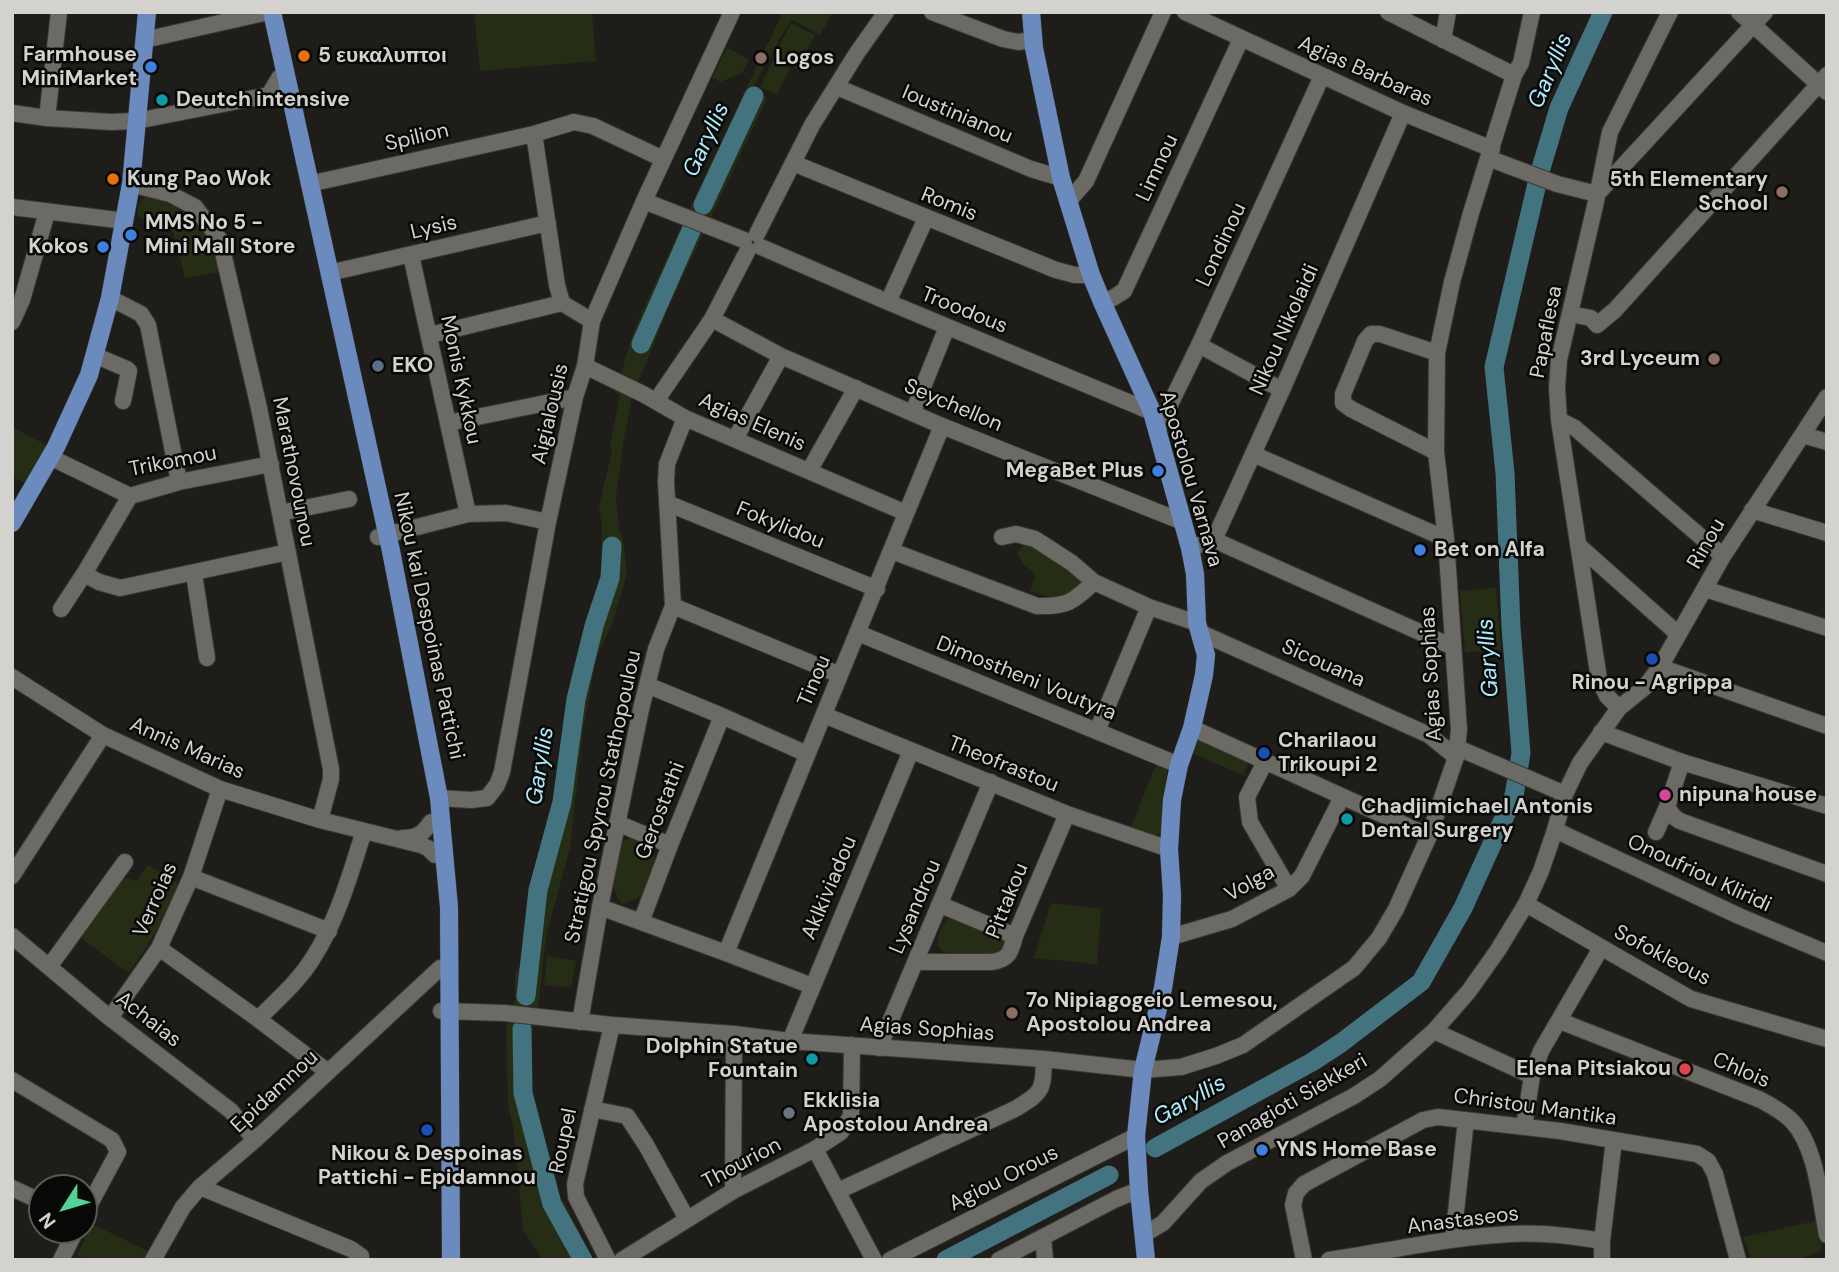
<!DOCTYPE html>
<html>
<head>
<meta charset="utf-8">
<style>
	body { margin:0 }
	#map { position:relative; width:1839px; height:1272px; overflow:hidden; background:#1f1d19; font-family:"DM Sans",sans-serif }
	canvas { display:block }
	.frame { position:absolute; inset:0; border:14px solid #d3d2cf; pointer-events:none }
	.north { position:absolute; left:28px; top:1174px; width:70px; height:70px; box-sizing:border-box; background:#080806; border:2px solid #595956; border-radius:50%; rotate:233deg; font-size:19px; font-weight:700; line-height:28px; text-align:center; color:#d3d2cf }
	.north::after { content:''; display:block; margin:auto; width:24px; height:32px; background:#51d398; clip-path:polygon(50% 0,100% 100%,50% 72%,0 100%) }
</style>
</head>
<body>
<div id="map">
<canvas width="1839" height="1272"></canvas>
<div class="frame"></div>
<div class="north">N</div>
</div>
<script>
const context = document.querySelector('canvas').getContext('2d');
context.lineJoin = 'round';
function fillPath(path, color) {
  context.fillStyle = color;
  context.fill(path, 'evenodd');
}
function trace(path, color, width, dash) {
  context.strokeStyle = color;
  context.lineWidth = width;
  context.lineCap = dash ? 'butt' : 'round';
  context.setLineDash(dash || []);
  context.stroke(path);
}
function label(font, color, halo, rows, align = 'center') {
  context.font = font + ' "DM Sans",sans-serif';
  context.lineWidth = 5;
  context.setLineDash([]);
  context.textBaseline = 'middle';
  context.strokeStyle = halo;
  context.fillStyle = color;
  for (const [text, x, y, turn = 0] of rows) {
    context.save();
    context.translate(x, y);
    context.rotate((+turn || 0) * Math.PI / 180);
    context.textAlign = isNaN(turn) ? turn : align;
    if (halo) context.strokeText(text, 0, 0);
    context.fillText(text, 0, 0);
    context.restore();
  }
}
fillPath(new Path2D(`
	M474 12H592L596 61 480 71Z
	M783 12H833L820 35 791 19 752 89 767 98 669 306 632 398 623 444 616 496 619 527 623 541 627 574 613 622 596 659 583 730 570 848 547 932 544 953 539 1002 532 1031 529 1092 552 1184 568 1209 592 1258 602 1257 604 1260H543L523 1230 513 1125 508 1106 506 1028 515 1000V974L522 964 542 843 556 789 569 714 581 668 588 630 594 618 601 578 602 525 599 506 612 452 610 444 620 395 614 392C624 369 628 344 638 321 685 217 733 115 783 12Z
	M791 23 815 35 797 69 774 56Z
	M727 48 749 59 742 73 720 82 712 77Z
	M773 60 790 68 777 95 760 87Z
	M147 195C175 206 206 218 216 249 218 256 219 265 220 272L185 278 173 231 137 216 139 203Z
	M12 427 48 446 27 484 12 477Z
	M1033 544 1081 577V590L1064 598 1049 597 1030 591 1036 575 1023 564 1017 553 1023 546Z
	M1496 588 1501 650 1465 652 1460 591Z
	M1198 735 1250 759 1243 775 1189 752Z
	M1158 763 1168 765 1161 833 1151 837 1131 828 1154 769Z
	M632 837 649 844 656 859 640 897 624 904H621L612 886 619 843Z
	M148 865 180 885C165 916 149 945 129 973L81 938 101 906 120 879 126 878 137 881Z
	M1051 903 1101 909 1097 964 1034 958Z
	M952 917 1007 938 1003 955 950 953 942 951 938 946C937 935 942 922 952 917Z
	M547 956 576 961 571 988 544 985Z
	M1820 1220 1823 1238 1821 1250C1806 1261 1769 1263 1751 1258L1743 1237Z
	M92 1224 152 1253 149 1260H86L77 1255Z`), '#262d15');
trace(new Path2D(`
	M703 205 754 96
	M641 344 693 226
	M526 996 538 890 562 802 576 699 594 626 610 578 612 546
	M522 1029 523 1093 552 1204 583 1260
	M1155 1148 1312 1062 1341 1043 1421 982 1463 908 1514 796 1521 753 1511 627 1505 473 1494 367 1539 175 1559 108 1603 12
	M946 1260 1109 1175`), '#43737f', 19);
const minor = new Path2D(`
	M932 12 1003 39 1018 42 1033 40
	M1185 12 1403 113 1492 149
	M1388 12 1514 75
	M1739 12 1827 92
	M144 40 264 13
	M1443 40 1448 12
	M837 87 1031 169 1061 178
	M12 113 47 118 111 122 136 121 269 95 279 78
	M47 118 59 12
	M534 134 557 285 562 303
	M1488 158 1557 184 1597 194
	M793 163 1056 270 1075 275H1091
	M131 184 170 194 195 207 220 240 259 408 331 769V779L320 820
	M309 184 534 134 574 122 593 126 663 159
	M1599 192 1765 12
	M644 201 744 240
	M1068 202 1086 181 1163 12
	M12 207 125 221
	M757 234 812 125 857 53 886 12
	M761 247 888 302 1152 412
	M411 255 468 514
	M329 273 548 223
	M110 298 141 314 148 325 179 482
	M888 302 926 218
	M1103 304 1124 291 1241 39
	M1570 314 1591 318 1597 325 1615 310 1827 75
	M712 319 781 356 942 426 1183 522
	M12 322 22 300 47 212
	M430 335 562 303 592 321
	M1199 345 1282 390
	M94 355 127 369 129 371 123 401
	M585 366 643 394 685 418 906 513
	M656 401 712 319 748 250
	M913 412 947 327
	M1559 420 1575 428 1723 556
	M448 423 575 397
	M1157 431 1199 345 1322 76
	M1803 435 1827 442
	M735 439 781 356
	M1436 452 1351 409 1343 403V394L1365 341 1371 334H1380L1437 353
	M1253 454 1446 539
	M50 457 130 496 179 482 271 464
	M809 471 856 388
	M667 503 877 589
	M1752 510 1827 533
	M280 513 349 499
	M378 537 468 514 506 513 548 522
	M1002 537 1016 534 1035 539 1072 563 1094 582 1149 607 1197 623
	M1214 540 1453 647
	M1578 545 1678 634
	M1190 548 1214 540 1282 390 1403 113
	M892 551 1037 606C1067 607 1073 602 1094 582
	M84 574 99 582 120 588 288 552
	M194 574 207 658
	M1705 589 1827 628
	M673 606 840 675
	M61 609 84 574 130 496
	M1199 632 1429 735 1456 757
	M858 633 1179 765
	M1660 667 1827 726
	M12 677 103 735 220 789 320 820 421 845 428 848 435 855
	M647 685 722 716 807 754
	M1619 708 1607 696 1599 679 1559 420 1557 387 1559 360 1595 206 1610 132 1670 12
	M824 715 1067 814 1169 849
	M1192 728 1429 836
	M1097 731 1149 607
	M1601 732 1682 762 1827 806
	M1458 748 1565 794
	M1265 762 1247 797 1250 822 1289 889
	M439 798 471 800 487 798 497 785 502 772 548 522 575 397 585 366 592 321 644 201 732 12
	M1667 807 1674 817 1680 821 1827 874
	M617 823 670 845
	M1555 830 1739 916 1827 953
	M1656 832 1667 807 1682 762
	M402 838C417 838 423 834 431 822
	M12 876 103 735
	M191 877 329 931
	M1526 904 1691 999 1827 1039
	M941 905 1015 936
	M600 907 726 953 812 986
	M641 922 670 845 722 716
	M12 936 110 1018 231 1111 255 1140
	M1171 937 1232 919 1289 889 1302 876 1342 797
	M159 948 258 1019 328 1072
	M726 953 942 426
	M916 962H991C1009 960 1011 952 1015 936L1067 814
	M49 967 125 862
	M441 1011 504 1013 612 1025 734 1034 790 1041 1044 1059 1143 1070 1181 1067 1216 1056 1243 1045 1354 968 1379 938 1396 909 1429 836 1456 757 1459 730 1446 539 1436 452 1437 353 1452 282 1471 213 1514 75 1521 63 1532 12
	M110 1018 159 948 191 877 220 789
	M258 1019C277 1000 299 981 313 958 338 919 350 875 364 831
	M1560 1021 1761 1100C1772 1106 1783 1112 1792 1121 1817 1148 1820 1200 1827 1235
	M580 1022 600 907 641 709 656 649 673 606 666 482 667 464 685 418
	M1434 1031 1532 1076
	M790 1041 911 751
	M879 1048 991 782
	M12 1080 112 1140 118 1152 84 1215
	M592 1109 627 1116 646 1145 687 1219
	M1524 1127 1532 1076 1541 1051 1601 948
	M815 1149 874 1260
	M200 1187 351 1249 361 1256V1260
	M12 1188 42 1202
	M733 1191 734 1034
	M838 1191 1015 1109C1043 1092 1043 1091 1044 1059
	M1143 1235 1163 1223 1201 1181 1227 1163 1354 1096 1380 1079 1434 1031 1469 991 1498 950 1526 904 1541 871 1555 830 1565 794 1580 763 1619 708 1645 687 1660 667 1723 556 1827 397
	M1043 1237 1045 1260
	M1453 1239 1466 1120
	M61 1260 76 1230
	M153 1260 183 1207 200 1187 255 1140 440 968
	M608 1260 576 1197 575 1184 612 1025
	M622 1260 733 1191 815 1149 841 1132 851 1116 852 1045
	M890 1260 1136 1136
	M999 1260 1116 1199 1139 1190
	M1304 1260 1293 1205 1296 1193 1304 1184 1423 1120 1438 1117 1560 1131 1697 1154 1708 1161 1715 1174 1738 1260
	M1329 1260C1390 1251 1450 1237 1511 1234 1541 1232 1572 1236 1602 1241
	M1602 1260V1241L1614 1140`);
const major = new Path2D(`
	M272 12 391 551 439 798 449 907 451 1260
	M1031 12 1034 48 1061 178 1091 275 1103 304 1152 412 1190 548 1195 574 1197 623 1206 655 1204 675 1192 728 1179 765 1172 800 1169 849 1172 895 1171 937 1163 988 1143 1070 1136 1136 1139 1190 1146 1260
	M12 523 56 447 89 375 110 298 131 184 147 12`);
trace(minor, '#393835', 18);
trace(major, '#393835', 19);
trace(minor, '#6c6a64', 16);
trace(major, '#6b8bbf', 18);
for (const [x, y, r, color] of [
	[304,56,7,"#e8710a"],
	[761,58,7,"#8d6e63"],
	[151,67,7,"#3f7fe0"],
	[162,100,7,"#0f9aa8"],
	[113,179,7,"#e8710a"],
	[1782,192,7,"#8d6e63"],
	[131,235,7,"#3f7fe0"],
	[103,247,7,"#3f7fe0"],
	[1714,359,7,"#8d6e63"],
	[378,366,7,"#5c6f8a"],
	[1158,471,7,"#3f7fe0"],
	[1420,550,7,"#3f7fe0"],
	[1652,659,7,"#1a4fb4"],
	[1264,753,7,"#1a4fb4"],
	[1665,795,7,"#d1479c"],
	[1347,819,7,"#0f9aa8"],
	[1012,1013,7,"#8d6e63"],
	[812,1059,7,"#0f9aa8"],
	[1685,1069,7,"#e0444e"],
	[789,1113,7,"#6b7280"],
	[427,1130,7,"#1a4fb4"],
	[1262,1150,7,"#3f7fe0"]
]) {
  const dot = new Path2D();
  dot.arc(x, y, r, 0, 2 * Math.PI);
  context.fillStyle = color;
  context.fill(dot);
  trace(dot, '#080806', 2.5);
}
label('bold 21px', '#d3d2cf', '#080806', [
	["Farmhouse",137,55,"right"],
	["MiniMarket",137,79,"right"],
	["5 ευκαλυπτοι",318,56],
	["Logos",775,58],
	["Deutch intensive",176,100],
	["Kung Pao Wok",127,179],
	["5th Elementary",1768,180,"right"],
	["School",1768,204,"right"],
	["MMS No 5 -",145,223],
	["Mini Mall Store",145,247],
	["Kokos",89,247,"right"],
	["3rd Lyceum",1700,359,"right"],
	["EKO",392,366],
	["MegaBet Plus",1144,471,"right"],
	["Bet on Alfa",1434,550],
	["Rinou - Agrippa",1652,683,"center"],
	["Charilaou",1278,741],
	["Trikoupi 2",1278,765],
	["nipuna house",1679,795],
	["Chadjimichael Antonis",1361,807],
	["Dental Surgery",1361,831],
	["7o Nipiagogeio Lemesou,",1026,1001],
	["Apostolou Andrea",1026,1025],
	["Dolphin Statue",798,1047,"right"],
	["Fountain",798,1071,"right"],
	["Elena Pitsiakou",1671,1069,"right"],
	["Ekklisia",803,1101],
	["Apostolou Andrea",803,1125],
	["YNS Home Base",1276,1150],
	["Nikou & Despoinas",427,1154,"center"],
	["Pattichi - Epidamnou",427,1178,"center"]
], 'left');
label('21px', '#d3d2cf', '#080806', [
	["Agias Barbaras",1365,72,24],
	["Ioustinianou",957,115,23],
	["Spilion",417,138,-13],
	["Limnou",1158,168,-65],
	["Romis",949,205,22],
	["Lysis",434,228,-13],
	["Londinou",1222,245,-65],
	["Troodous",964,311,22],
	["Nikou Nikolaidi",1285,330,-66],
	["Papaflesa",1547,332,-79],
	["Monis Kykkou",460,380,78],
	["Seychellon",953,406,23],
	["Aigialousis",551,414,-77],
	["Agias Elenis",752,423,24],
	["Trikomou",173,462,-11],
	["Marathovounou",293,472,79],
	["Apostolou Varnava",1190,479,74],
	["Fokylidou",780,526,22],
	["Rinou",1707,544,-60],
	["Nikou kai Despoinas Pattichi",428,626,78],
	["Sicouana",1323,664,24],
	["Agias Sophias",1432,674,-93],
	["Dimostheni Voutyra",1026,679,22],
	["Tinou",815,681,-67],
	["Annis Marias",187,749,24],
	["Theofrastou",1003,765,22],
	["Stratigou Spyrou Stathopoulou",604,797,-78],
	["Gerostathi",661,811,-69],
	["Onoufriou Kliridi",1699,874,25],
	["Volga",1250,884,-29],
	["Aklkiviadou",830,888,-67],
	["Verroias",156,900,-66],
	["Pittakou",1008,901,-68],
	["Lysandrou",916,907,-67],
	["Sofokleous",1662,956,28],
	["Achaias",148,1020,38],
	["Agias Sophias",927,1030,4],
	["Chlois",1741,1071,23],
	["Epidamnou",275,1092,-43],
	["Panagioti Siekkeri",1293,1102,-30],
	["Christou Mantika",1535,1108,8],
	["Roupel",564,1141,-78],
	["Thourion",742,1164,-28],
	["Agiou Orous",1004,1179,-27],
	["Anastaseos",1463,1221,-7]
]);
label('italic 23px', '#aaeafb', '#080806', [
	["Garyllis",1551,71,-67],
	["Garyllis",707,140,-65],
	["Garyllis",1489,658,-94],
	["Garyllis",541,766,-81],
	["Garyllis",1190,1101,-29]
]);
</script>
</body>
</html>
